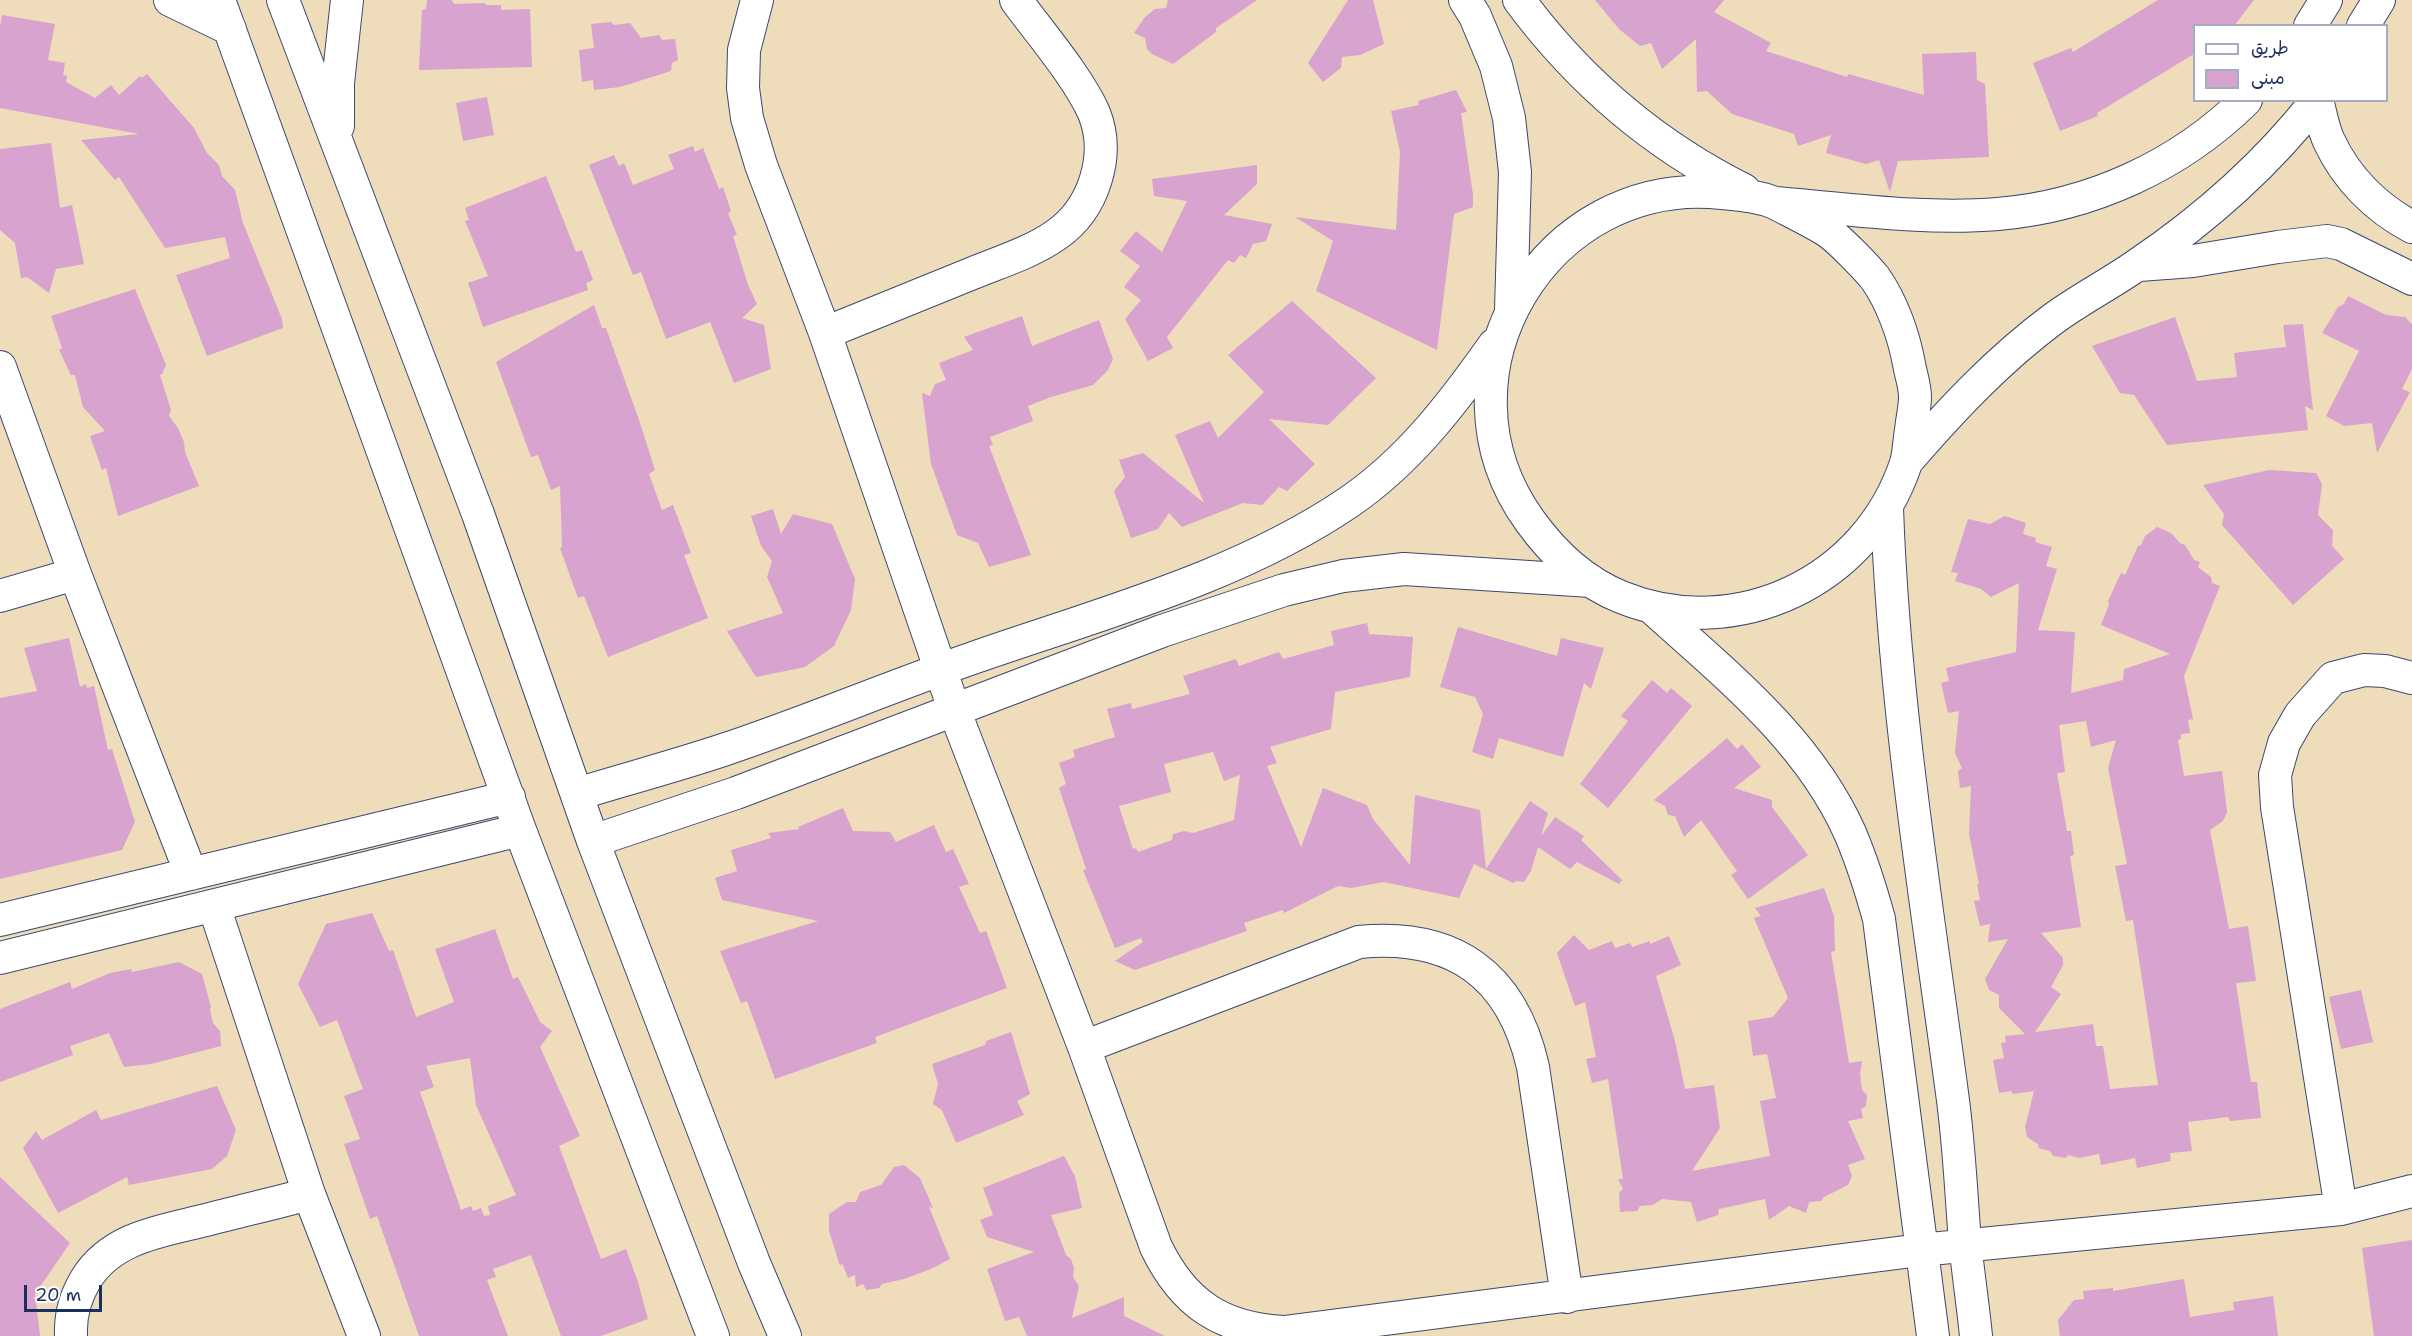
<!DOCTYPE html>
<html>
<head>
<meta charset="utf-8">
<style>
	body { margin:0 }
	#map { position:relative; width:2412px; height:1336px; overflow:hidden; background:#eedcba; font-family:"Shantell Sans","Playpen Sans Arabic",sans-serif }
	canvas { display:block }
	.legend { position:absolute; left:2193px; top:24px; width:195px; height:78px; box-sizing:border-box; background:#fff; border:2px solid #a4acbf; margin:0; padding:8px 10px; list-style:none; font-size:18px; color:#1b2f5e }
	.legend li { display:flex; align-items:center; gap:12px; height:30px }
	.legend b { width:30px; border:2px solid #a4acbf }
	.scale { position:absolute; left:24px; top:1285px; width:78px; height:27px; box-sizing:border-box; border:3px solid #1b2f5e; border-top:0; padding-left:8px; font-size:18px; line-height:21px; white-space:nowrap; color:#1b2f5e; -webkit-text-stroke:4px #fff; paint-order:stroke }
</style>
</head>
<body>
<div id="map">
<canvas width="2412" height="1336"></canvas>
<ul class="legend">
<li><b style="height:8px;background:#fff"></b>طريق</li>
<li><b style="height:16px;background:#d8a3cf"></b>مبنى</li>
</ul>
<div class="scale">20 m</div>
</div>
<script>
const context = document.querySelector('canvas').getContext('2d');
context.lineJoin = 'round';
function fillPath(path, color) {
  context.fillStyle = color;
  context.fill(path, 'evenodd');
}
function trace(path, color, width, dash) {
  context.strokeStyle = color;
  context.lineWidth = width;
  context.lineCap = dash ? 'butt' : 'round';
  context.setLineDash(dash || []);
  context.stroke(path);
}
fillPath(new Path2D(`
	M427 0H452L454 4 485 3 486 5H501V10L530 9 532 67 419 70 422 10 426 9Z
	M1168 0H1257L1216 28V32L1173 64 1152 54 1147 49 1145 38 1134 33 1145 17 1155 9 1166 8Z
	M1348 0H1373L1384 44 1360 55 1342 57 1341 68 1323 82 1308 63Z
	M1595 0H1724L1714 12 1771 43 1766 51 1847 77 1848 74 1924 95 1922 54 1976 52 1977 80 1985 84 1989 157 1898 161 1890 192 1879 160 1866 164 1826 153 1831 135 1798 146 1794 134 1732 114 1707 91 1697 92 1696 39 1662 69 1651 43 1640 46 1619 29Z
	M2158 0H2254L2234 26H2194V54L2097 113 2098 116 2060 131 2033 63 2071 48 2073 52Z
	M2 15 55 24 48 60 65 63 63 75 67 76 66 82 95 98 111 85 119 95 140 76 142 78 147 74 194 128 207 153 219 165 222 176 235 190 243 223 282 319 283 328 207 356 176 275 230 258 225 237 165 248 119 177 115 180 81 140 139 134 0 108V27Z
	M611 22 614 25 630 23 641 38 659 35 662 40 675 39 678 60 672 63 671 71 620 87 594 90 593 80 582 82 579 50 594 48 591 24Z
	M1456 90 1467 112 1461 113 1473 195V207L1454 214 1437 350 1316 291 1333 241 1295 217 1396 230 1400 152 1391 111 1419 105 1418 101Z
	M487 97 494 135 463 141 456 103Z
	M51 143 60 208 72 205 84 264 56 269 49 293 27 277 21 278 15 243 0 230V149Z
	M693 146 695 152 703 148 719 189 723 187 731 211 728 213 737 235 733 236 748 285 757 304 742 318 764 325 771 369 734 383 710 322 666 339 641 272 633 275 589 165 614 155 619 166 624 163 633 185 674 169 668 155Z
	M1257 165V184L1224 215 1272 224 1266 241 1253 244 1246 258 1240 255 1234 263 1228 260 1167 337 1173 348 1148 361 1125 319 1141 300 1124 287 1140 266 1120 251 1136 231 1162 252 1187 201 1154 196 1152 179Z
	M546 176 576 252 582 250 593 280 586 283 588 290 483 327 468 283 488 276 465 221 469 220 465 208Z
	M135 289 166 365 162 374 160 375 171 410 169 416 178 428 184 442 185 452 199 486 118 516 106 468 102 470 90 436 105 431 83 407 75 375H71L59 350 62 348 51 316Z
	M2348 296 2386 315 2405 317 2412 324V369L2402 389 2410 392 2377 453 2372 423 2344 426 2326 416 2359 351 2322 333 2338 307 2344 304Z
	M1292 301 1376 378 1328 425 1269 419 1315 464 1287 491 1279 487 1262 505 1243 503 1182 527 1169 513 1158 529 1131 538 1114 491 1125 477 1119 460 1143 453 1204 503 1175 435 1210 421 1218 438 1264 392 1228 355Z
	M594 305 602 328H606L639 420 655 470 649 474 662 510 673 505 691 553 684 555 708 618 608 657 584 596 578 598 560 548 562 547 560 486 551 490 538 455 531 457 496 362Z
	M1022 316 1032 346 1099 320 1113 359 1108 370 1093 385 1051 397 1028 406 1033 421 990 437 993 445 989 446 1031 555 989 567 978 543 957 535 931 464 922 393 930 396 935 384 946 380 939 363 973 350 964 337Z
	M2175 317 2197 381 2237 377 2234 353 2286 347 2283 325 2303 324 2313 410 2305 406 2308 430 2167 445 2134 395 2120 393 2092 346Z
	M2269 470 2316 473 2322 484 2318 515 2333 530 2332 546 2344 559 2293 605 2222 525 2224 514 2203 485Z
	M773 509 781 534 793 514 832 524 855 579 851 610 834 646 805 667 756 677 727 631 783 613 767 577 772 561 761 546 751 516Z
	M2005 516 2026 523 2023 534 2036 538 2035 542 2052 547 2046 566 2057 569 2038 630 2075 632 2071 693 2123 680 2124 669 2170 654 2101 625 2109 605 2108 601 2121 573 2125 575 2138 546 2141 545 2145 536 2157 527 2171 533 2180 543 2185 545 2194 560 2200 562 2198 567 2211 577 2212 583 2220 586 2184 676 2193 719 2188 720 2190 733 2181 734V739L2178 740 2184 776 2222 771 2227 812 2223 821 2210 830 2229 929 2248 926 2256 981 2236 983 2251 1082H2257L2261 1118 2230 1121 2228 1117 2188 1122 2192 1151 2170 1153 2171 1161 2137 1168 2135 1158 2101 1165 2099 1154 2079 1158 2068 1155 2066 1158 2053 1156 2050 1151 2038 1148 2039 1145 2027 1137 2025 1127 2034 1091 2013 1094 2011 1091 1999 1093 1993 1060 2004 1058 2001 1043 2006 1042 2005 1036 2025 1034 1999 1008V995L1989 990 1985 979 2008 939 1988 942 1990 924 1980 926 1974 901 1980 900 1977 884H1979L1969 834 1971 786 1960 788 1958 771 1962 768 1955 753 1959 711 1948 713 1941 683 1949 681 1946 668 2016 652 2019 583 1991 597 1981 589 1955 581 1958 573 1951 572 1968 519 1990 524ZM2086 721 2091 747 2116 740 2108 768 2127 864 2115 866 2126 921 2133 920 2158 1085 2110 1089 2103 1046H2096L2093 1024 2035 1032 2061 994 2051 987 2063 965V958L2041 933 2081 927 2070 856 2074 855 2071 831H2067L2057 773 2065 772 2059 725Z
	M1367 623 1369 634 1413 637 1410 677 1335 692 1331 729 1270 747 1277 763 1267 766 1301 847 1323 788 1367 805 1373 819 1410 865 1415 795 1480 810 1486 869 1530 801 1548 813 1541 836 1555 817 1584 836 1581 840 1622 880 1619 884 1577 862 1570 869 1538 847 1531 871 1524 882 1517 881 1513 883 1474 864 1459 898 1384 882 1351 888 1338 886 1284 913 1283 910 1244 923 1247 931 1135 970 1115 961 1143 942 1141 938 1115 948 1083 870 1086 869 1059 788 1066 784 1059 763 1075 757 1073 750 1115 737 1107 709 1131 703 1132 709 1190 694 1183 676 1236 659 1239 666 1279 652 1283 659 1334 645 1331 631ZM1213 752 1224 781 1240 775 1234 820 1193 833 1184 831 1173 834 1172 840 1138 852 1136 848 1133 849 1119 806 1171 792 1164 764Z
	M1458 627 1557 656 1561 638 1604 648 1591 689 1584 683 1563 757 1499 738 1493 759 1472 752 1483 714 1475 697 1440 687Z
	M69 638 80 687 86 684 87 688 94 686 108 750 112 749 135 822 122 850 0 879V698L37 691 24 648Z
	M1652 680 1667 693 1671 688 1692 706 1608 808 1580 784 1628 721 1621 716Z
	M1727 738 1737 749 1742 744 1761 767 1734 788 1772 800V807L1808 855 1748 899 1731 875 1737 871 1701 820 1684 837 1675 816 1668 815 1665 806 1654 800Z
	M843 808 853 831 890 832 896 842 934 825 946 852 953 849 969 884 959 887 980 933 986 931 1007 988 875 1037 877 1043 775 1079 747 1001 741 1003 720 951 818 921 722 900 715 878 737 871 731 850 771 838 768 833 799 829 798 827Z
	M1824 888 1834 916 1835 951 1831 952 1849 1063 1862 1061 1860 1074 1862 1090 1867 1095 1866 1106 1861 1109 1863 1118 1848 1121 1865 1159 1848 1165 1852 1176 1848 1185 1824 1197 1821 1201 1809 1202 1806 1213 1789 1206 1769 1220 1765 1199 1719 1209 1718 1215 1697 1222 1691 1202 1662 1199 1653 1205 1640 1206 1637 1211 1620 1212 1619 1193 1623 1189 1618 1179H1623L1608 1079 1592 1083 1586 1059 1596 1057 1585 1002 1575 1006 1557 953 1574 935 1589 950 1612 941 1615 948 1630 943 1632 947 1650 941V944L1669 936 1681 965 1656 976 1675 1041 1685 1089 1714 1085 1720 1128 1692 1171 1770 1156 1760 1101 1776 1098 1767 1054 1753 1056 1748 1021 1773 1017 1788 998 1754 918 1761 916 1755 908Z
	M372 913 389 951 393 950 416 1017 454 1002 435 949 495 929 513 979 518 977 540 1022 552 1031 540 1047 580 1136 559 1146 601 1259 626 1249 638 1282 648 1319 601 1336H561L531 1255 493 1269 496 1277 487 1280 508 1336H419L377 1216 370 1219 344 1144 360 1139 344 1096 363 1089 337 1020 320 1027 298 984 326 924ZM470 1058 476 1105 516 1195 488 1206 490 1215 484 1216 481 1208 473 1211 471 1206 461 1210 420 1092 434 1087 426 1066Z
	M179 962 202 974 211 1007 210 1010 213 1023 220 1031 221 1046 151 1064 124 1067 109 1033 70 1046 73 1055 0 1082V1009L70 982 72 989 110 973 131 969 132 972Z
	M2361 990 2373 1042 2341 1049 2329 997Z
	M1011 1032 1030 1094 1017 1101 1024 1115 956 1143 942 1110 933 1104 938 1084 932 1064 985 1045 986 1041Z
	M217 1086 236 1130 227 1156 212 1169 129 1185 127 1177 58 1213 23 1148 36 1131 42 1140 96 1110 101 1120Z
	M1064 1156 1075 1176 1082 1208 1051 1215 1066 1255 1071 1259 1074 1268 1073 1277 1079 1286 1072 1318 1124 1297V1316L1165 1336H1027L1019 1317 1005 1321 987 1269 1034 1252 987 1237 980 1220 993 1215 983 1188Z
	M904 1165 920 1178 933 1208 929 1207 950 1259 931 1269 904 1279 882 1284 879 1288 866 1290 863 1284 856 1287 855 1275 848 1278 842 1263 840 1266 829 1231V1214L847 1202H856L860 1192 881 1185 894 1167Z
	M0 1177 70 1243 35 1294 40 1336H0Z
	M2412 1240V1336H2374L2362 1248Z
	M2184 1279 2190 1317 2234 1310 2233 1302 2273 1296 2278 1336H2060L2058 1320 2074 1300 2084 1299 2083 1291 2113 1288V1291Z`), '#d8a3cf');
const minor = new Path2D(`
	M170 0 230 29
	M219 0 520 830 713 1336
	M283 0 478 514 593 841 754 1263 785 1336
	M757 0 744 50 743 88 747 118 761 165 825 333 955 712 1084 1047 1156 1247C1183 1303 1221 1329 1284 1332L1920 1250 2341 1209 2412 1191
	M1465 0 1475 16 1496 66 1509 118 1515 172 1511 310
	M1519 0C1579 81 1654 145 1744 190
	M2310 26 2326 0
	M2363 26 2379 0
	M2317 100C2321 114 2323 129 2329 141 2346 178 2376 208 2412 227
	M338 126V83L347 0
	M1775 203C1792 212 1811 221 1827 231 1839 239 1866 267 1875 278 1892 302 1904 336 1909 364 1911 375 1915 386 1915 397 1915 408 1912 419 1911 430 1909 441 1909 453 1906 463 1867 581 1737 644 1621 597 1584 582 1553 553 1530 521 1425 376 1545 174 1722 193 1741 195 1757 196 1775 203 1848 209 1924 220 1998 214 2091 206 2179 166 2246 100
	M2139 265 2193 261 2278 247 2327 241 2341 244 2412 279
	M825 333C874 313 924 293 973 273 1000 262 1032 252 1056 235 1094 209 1111 155 1094 113 1078 77 1040 33 1016 0
	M0 367 75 574 191 874
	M1907 461C1952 409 1998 360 2053 319 2080 299 2110 284 2137 265 2205 219 2267 164 2317 100
	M1887 508C1894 705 1926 898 1952 1093 1959 1142 1961 1192 1965 1242 1968 1273 1973 1305 1976 1336
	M0 596 75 574
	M1651 607C1725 674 1808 739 1850 833 1862 861 1871 890 1879 919L1933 1336
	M577 794C626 779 675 766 723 750 807 722 889 687 973 658 1099 614 1239 577 1349 502 1409 461 1453 403 1494 345
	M593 841 736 793 1162 631 1284 590 1343 576 1404 569 1591 581
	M214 906 309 1194 364 1336
	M0 920 509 797
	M0 958 520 830
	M1084 1047 1359 942C1453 933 1512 974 1533 1067L1567 1297
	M2341 1209 2277 807 2275 775 2284 743 2300 715 2333 678 2364 670 2385 671 2412 678
	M71 1336C70 1315 75 1297 86 1279 112 1237 162 1231 206 1220 241 1211 275 1203 309 1194`);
trace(minor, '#3b496c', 34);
trace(minor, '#fff', 32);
</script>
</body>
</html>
